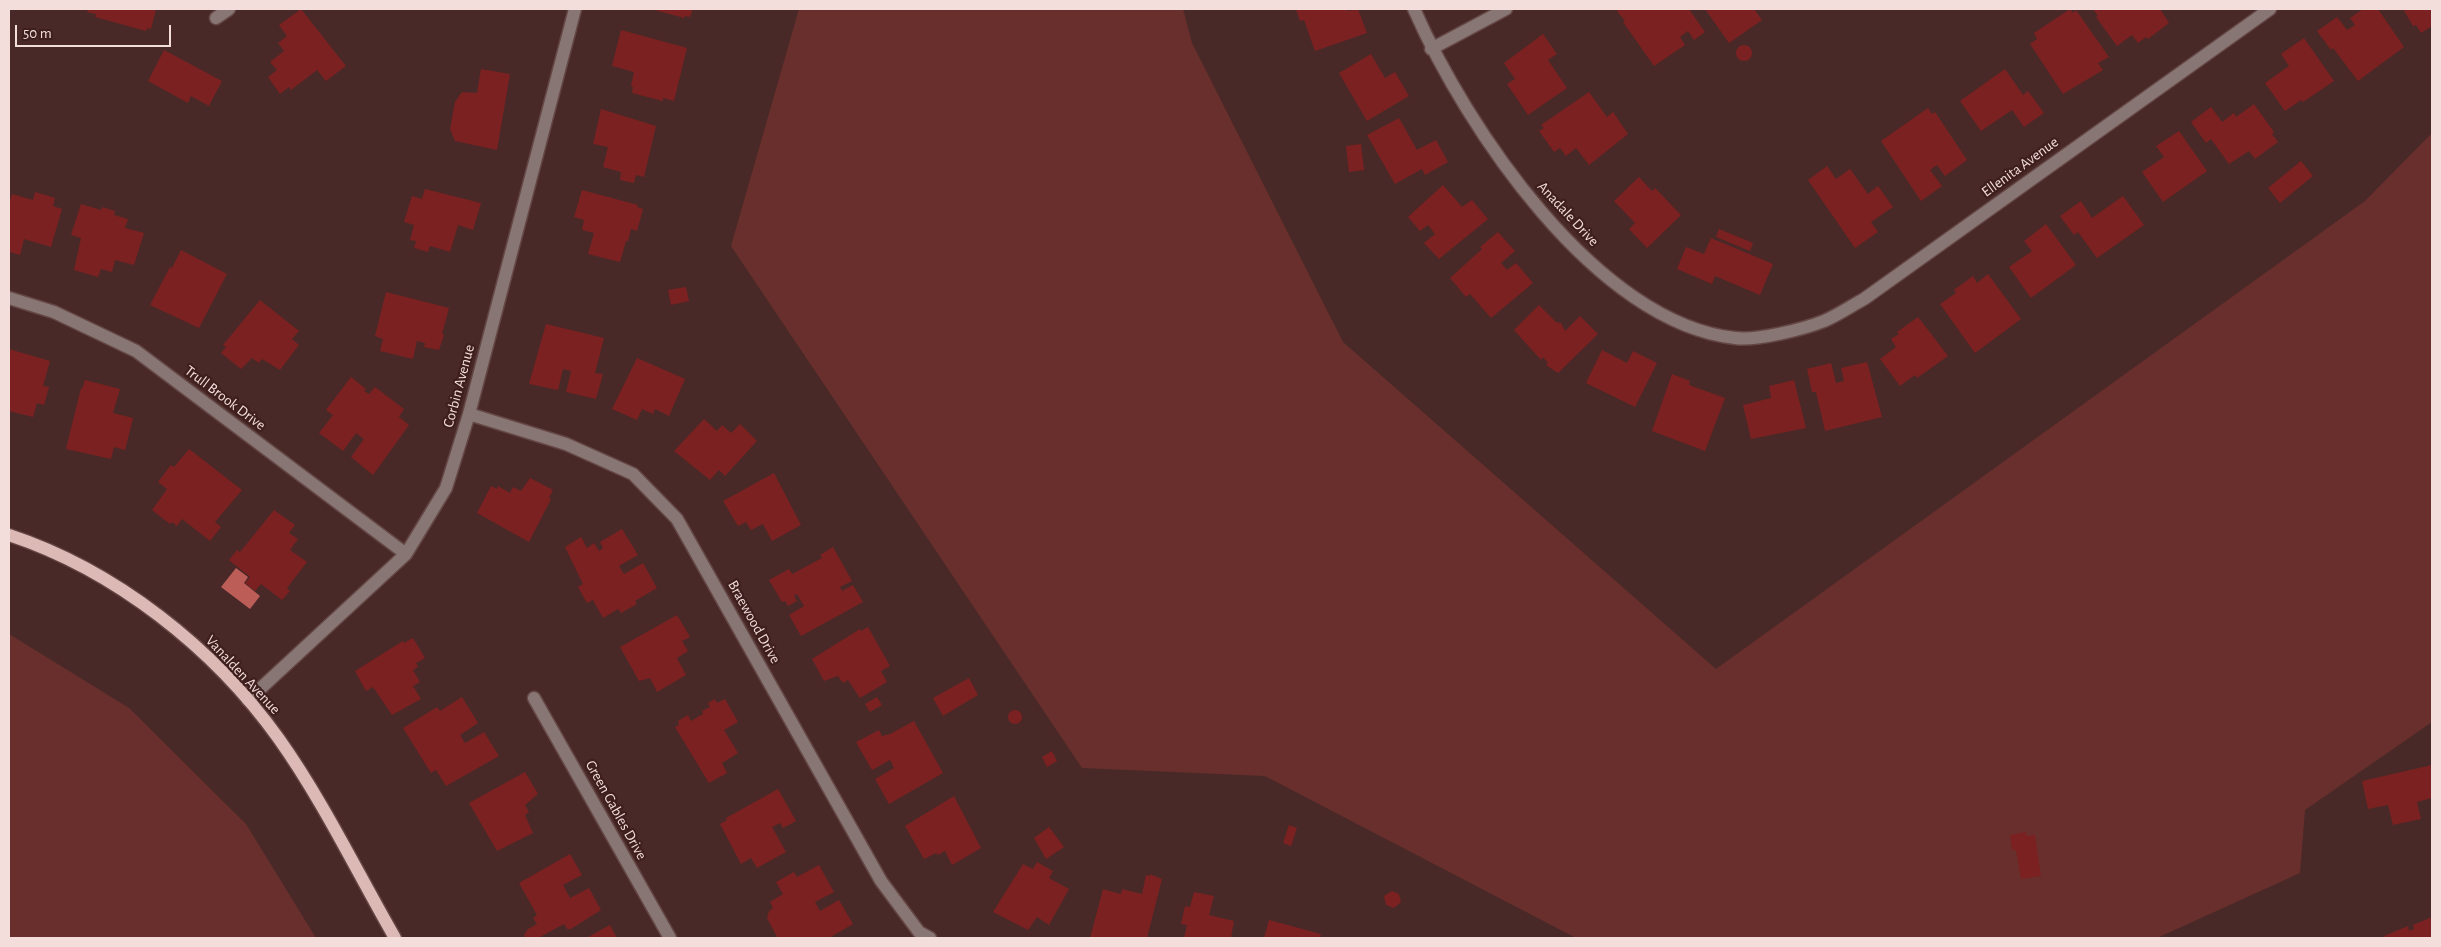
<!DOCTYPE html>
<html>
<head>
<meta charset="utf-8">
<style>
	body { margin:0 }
	#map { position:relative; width:2441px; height:947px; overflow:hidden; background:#492927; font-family:"Alegreya Sans",sans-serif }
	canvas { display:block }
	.frame { position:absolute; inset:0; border:10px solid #f3dedc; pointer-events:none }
	.scale { position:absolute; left:15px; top:25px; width:156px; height:22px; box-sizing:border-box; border:2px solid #f3dedc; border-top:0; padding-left:6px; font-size:15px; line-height:18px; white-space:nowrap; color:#f3dedc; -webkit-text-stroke:4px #3e1f1d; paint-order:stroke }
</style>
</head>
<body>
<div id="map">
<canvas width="2441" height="947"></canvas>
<div class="frame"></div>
<div class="scale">50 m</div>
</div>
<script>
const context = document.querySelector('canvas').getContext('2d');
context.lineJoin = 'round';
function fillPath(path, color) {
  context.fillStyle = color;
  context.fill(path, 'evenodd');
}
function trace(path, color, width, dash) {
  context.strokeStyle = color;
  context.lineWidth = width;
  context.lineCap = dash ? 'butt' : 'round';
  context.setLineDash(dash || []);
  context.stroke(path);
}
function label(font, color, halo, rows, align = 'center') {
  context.font = font + ' "Alegreya Sans",sans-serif';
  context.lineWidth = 4.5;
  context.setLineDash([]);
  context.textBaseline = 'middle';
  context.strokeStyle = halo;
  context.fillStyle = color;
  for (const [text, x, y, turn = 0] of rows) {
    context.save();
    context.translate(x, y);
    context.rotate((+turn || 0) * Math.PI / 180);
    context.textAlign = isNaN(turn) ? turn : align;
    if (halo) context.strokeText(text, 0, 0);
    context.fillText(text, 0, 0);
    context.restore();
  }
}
fillPath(new Path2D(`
	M799 9H1183L1192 43 1343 342 1716 669 2365 201 2432 133V722L2305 810 2300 873 2157 938H1576L1265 776 1082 768 731 246Z
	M9 634 129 708 246 824 316 938H9Z`), '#692f2c');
fillPath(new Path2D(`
	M236 568 248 577 244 583 260 596 250 609 221 587Z`), '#bd5d58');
fillPath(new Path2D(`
	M88 9H156L151 29 147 28 146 31 95 17 96 14 87 12Z
	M301 9 346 66 326 81 317 70 291 90 289 87 280 94 268 77 277 70 270 62 284 51 278 43 287 36 279 25Z
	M651 9H693L690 17 685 16 684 18Z
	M1296 9H1347L1348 11 1358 9 1367 33 1315 51 1304 20 1300 21Z
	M1620 9H1689L1705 32 1694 40 1688 31 1680 37 1685 45 1654 66 1623 22 1625 21 1617 11Z
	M1705 9H1754L1762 20 1729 43Z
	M2070 9 2073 13 2076 10 2109 57 2098 63 2103 70 2063 94 2030 44 2037 39 2034 33Z
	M2093 9H2160L2169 23 2148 39 2146 37 2138 43 2132 35 2117 46 2096 17 2098 16Z
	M2363 9H2378L2404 47 2358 81 2333 48 2331 50 2317 31 2337 17 2347 30 2355 25 2350 18Z
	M2403 9H2432V26L2421 33 2416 25 2413 26Z
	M621 30 687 48 674 101 663 98V101L632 93 633 87 631 86 634 72 612 66Z
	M1543 34 1557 54 1548 60 1567 88 1528 115 1507 84 1515 79 1504 63Z
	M2304 38 2334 81 2303 102 2301 100 2285 111 2265 83 2289 66 2281 54Z
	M1736 53a8 8 0 1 1 16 0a8 8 0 1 1-16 0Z
	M164 50 222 81 209 106 191 96 188 103 148 81Z
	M1371 54 1385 78 1395 72 1409 96 1367 121 1339 73Z
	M481 69 510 74 497 150 455 141 450 129 455 102 462 92 477 93Z
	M2005 69 2023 95 2028 91 2044 113 2024 127 2012 110 1981 131 1960 101Z
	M1589 92 1607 117 1613 112 1628 134 1589 165 1576 148 1566 156 1560 148 1554 152 1539 131 1544 128 1541 125Z
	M2254 104 2274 132 2272 134 2278 142 2255 159 2249 151 2229 164 2211 139 2206 143 2191 122 2211 107 2222 122 2234 113 2236 117Z
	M1928 108 1932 114 1935 112 1967 160 1945 176 1937 165 1930 170 1942 186 1921 201 1881 141Z
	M601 109 656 126 644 177 636 175 634 183 620 180 621 172 603 167 608 147 593 144Z
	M1399 118 1417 150 1436 140 1448 162 1425 175 1422 169 1395 184 1367 135Z
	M2179 131 2207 171 2163 202 2142 172 2164 157 2156 146Z
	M1361 144 1364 170 1349 172 1346 146Z
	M2301 161 2313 176 2280 203 2268 188Z
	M1827 166 1836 179 1850 169 1868 194 1878 186 1893 207 1871 222 1878 232 1855 248 1808 180Z
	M1639 177 1652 191 1655 188 1681 215 1647 248 1629 229 1635 223 1614 201Z
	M1443 185 1462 207 1472 200 1488 219 1439 259 1424 243 1435 234 1428 225 1420 231 1408 217Z
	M425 189 481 203 473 230 458 225 450 252 430 246 428 252 414 248 416 241 410 240 414 225 404 222 412 196 422 199Z
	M582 190 638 205 637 207 643 209 637 231 631 229 628 241H626L620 262 588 254 594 233 582 230 584 220 574 217Z
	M35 192 55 198 53 206 62 209 51 247 24 239 20 255 9 252V203L12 194 33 200Z
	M2123 196 2144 225 2097 258 2078 232 2074 235 2060 216 2081 201 2092 218Z
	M81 204 101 210 102 207 115 211 114 215 128 219 125 228 144 233 134 265 115 260 112 272 101 269 98 277 74 270 81 238 71 235Z
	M2046 224 2076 265 2031 298 2009 267 2032 251 2024 241Z
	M1719 229 1753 243 1750 251 1716 237Z
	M1498 232 1515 251 1501 263 1507 270 1516 263 1533 283 1491 318 1470 294 1466 297 1450 278 1482 249 1480 247Z
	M1711 238 1773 264 1760 295 1715 276 1712 284 1677 269 1686 247 1704 254Z
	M181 250 227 274 199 328 150 305 170 267 172 268Z
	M1988 274 2021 319 1975 353 1940 304 1956 293 1954 290 1973 276 1977 283Z
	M686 287 689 301 671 305 668 290Z
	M386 292 449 308 442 334 444 335 439 350 424 347 425 343 417 341 413 359 380 351 383 339 375 336Z
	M260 300 299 331 292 339 299 345 280 370 262 359 259 363 252 358 241 369 221 353 226 347 223 345Z
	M1539 305 1556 322 1561 323 1565 331 1580 316 1598 334 1558 373 1546 365 1548 363 1543 357 1541 360 1514 330Z
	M1918 317 1948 356 1917 378 1915 375 1900 386 1880 359 1896 347 1891 339 1899 334 1897 332Z
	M546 324 604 338 595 373 603 374 596 399 566 392 571 371 563 369 558 390 529 384Z
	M9 349 50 361 43 386 49 387 44 405 37 403 33 417 9 411Z
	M1602 350 1627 363 1633 351 1657 363 1635 407 1586 383Z
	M637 358 685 379 669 416 655 409 653 414 642 409 637 420 612 409Z
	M1867 362 1882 417 1825 431 1816 392H1812L1807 369 1831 363 1836 383 1844 381 1841 368Z
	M1672 374 1690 381 1689 385 1725 398 1705 451 1652 431Z
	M351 377 366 389 364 391 369 394 375 387 404 409 399 417 409 425 373 475 351 457 364 439 356 433 343 451 319 433 333 415 326 410Z
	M85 380 120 389 113 413 133 418 125 450 114 447 111 459 66 449 81 388 82 389Z
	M1794 380 1806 428 1751 439 1743 405 1771 398 1769 386Z
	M704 419 717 431 722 425 731 433 740 424 757 441 725 476 719 470 710 480 674 451Z
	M189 449 242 490 215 522 221 527 210 541 182 519 177 526 172 522 170 524 152 510 167 489 158 482 171 465 174 467Z
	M774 473 801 525 772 541 763 524 751 530 746 522 738 526 723 501Z
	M530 478 553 490 549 498 551 499 529 542 477 513 491 486 497 489 498 486 510 493 513 487 521 491Z
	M274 510 295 525 289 533 298 539 290 550 307 562 287 588 290 591 282 600 261 584 255 591 245 583 250 577 229 560 237 550 240 552Z
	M622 529 638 555 619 566 624 574 643 563 657 588 635 601 637 604 621 613 618 609 603 618 593 600 587 603 578 587 583 584 565 547 581 537 587 548 594 543 599 551 603 548 600 542Z
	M833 547 852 581 840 587 842 591 853 585 863 602 801 636 789 615 804 606 797 594 794 596 797 601 788 606 785 601 782 602 769 580 789 569 792 574 822 558 820 555Z
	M677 615 690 637 682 641 688 651 677 658 686 675 657 692 650 678 639 681 620 647Z
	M868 627 890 666 881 671 887 682 860 698 848 680 843 683 838 676 824 681 812 659 860 629 861 631Z
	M413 638 425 658 416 663 418 667 413 670 420 682 413 686 421 699 392 715 373 687 366 691 355 671 403 641 404 643Z
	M969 678 978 695 943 716 933 698Z
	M462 697 478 723 460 735 465 743 484 732 499 756 446 786 436 770 431 773 403 728 437 707 440 711Z
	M877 697 882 705 870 712 865 704Z
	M715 699 717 703 725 699 738 722 724 730 738 753 722 763 727 773 709 783 675 727 679 725 678 721 688 715 691 721 703 714 702 711 710 707 708 703Z
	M1008 717a7 7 0 1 1 14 0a7 7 0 1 1-14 0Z
	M914 721 943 773 889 804 875 779 894 768 890 760 872 770 856 742 879 730 882 736 890 734Z
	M1052 751 1057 761 1047 767 1042 757Z
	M2432 765V798L2417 802 2421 819 2393 825 2388 805 2368 809 2362 781Z
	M525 772 538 794 525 805 529 812 525 815 533 833 497 851 469 803Z
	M778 789 796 821 783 828 780 823 772 827 786 852 757 868 751 858 741 864 720 824 727 820 726 818Z
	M954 796 981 848 952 865 945 851 938 855 936 853 924 859 905 826Z
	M1289 825 1297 828 1291 846 1283 843Z
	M1049 827 1064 847 1046 859 1034 838Z
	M2026 832V836L2035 835 2041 876 2021 879 2016 850H2012L2010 835Z
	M570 854 582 875 563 885 570 898 589 888 601 910 571 929H567L564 924 538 938H526L524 935 528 929 537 924 533 918 537 915 519 883Z
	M1037 862 1053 871 1049 878 1069 889 1049 925 1037 917 1028 930 993 912 1023 864 1033 869Z
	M819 865 834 892 815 902 820 911 839 900 853 924 829 938 777 937 767 918 769 911 773 908 770 902 783 894 776 882 794 872 797 877Z
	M1150 874 1162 879 1147 938H1090L1103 889 1121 894 1122 889 1142 894 1146 875 1150 876Z
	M1392 891 1399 894 1401 902 1394 908 1386 905 1384 896Z
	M1194 892 1214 896 1209 915 1234 921 1231 938H1184L1187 925 1181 924 1185 906 1190 907Z
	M2432 917V938H2385L2384 936 2408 926 2409 931 2414 929 2413 925Z
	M1269 920 1321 934 1320 938H1264Z
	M610 925 617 938H589L588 937Z`), '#7b2121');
const minor = new Path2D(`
	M1414 9C1466 127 1596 323 1735 338 1757 341 1804 329 1824 321 1838 315 1851 306 1864 299L2270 9
	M216 18 229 9
	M1431 49 1506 9
	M9 298 54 312 136 351 406 554
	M469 414 566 444 633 474 677 519 881 881 919 932 930 938
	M534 698 670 938
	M248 700 406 554 446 488 469 414 575 9`);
const major = new Path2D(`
	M9 535C115 570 214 648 279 739 323 801 357 872 395 938`);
trace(minor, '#644644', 15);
trace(major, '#644644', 15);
trace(minor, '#877674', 12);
trace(major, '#dcb9b5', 12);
label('15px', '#f3dedc', '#3e1f1d', [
	["Ellenita Avenue",2020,167,-36],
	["Anadale Drive",1568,214,47],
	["Corbin Avenue",459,386,-75],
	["Trull Brook Drive",225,398,37],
	["Braewood Drive",754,622,61],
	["Vanalden Avenue",243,675,47],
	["Green Gables Drive",616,810,61]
]);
</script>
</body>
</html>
